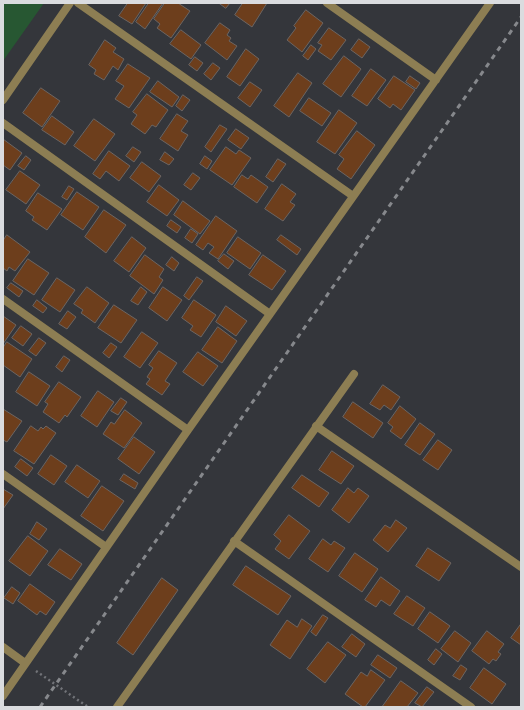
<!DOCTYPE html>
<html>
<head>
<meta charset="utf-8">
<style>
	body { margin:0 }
	#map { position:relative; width:524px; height:710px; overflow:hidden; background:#34363b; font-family:"Times New Roman",serif }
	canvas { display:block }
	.frame { position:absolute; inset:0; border:4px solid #dadcdf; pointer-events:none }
</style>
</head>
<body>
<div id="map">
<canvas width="524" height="710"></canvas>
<div class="frame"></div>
</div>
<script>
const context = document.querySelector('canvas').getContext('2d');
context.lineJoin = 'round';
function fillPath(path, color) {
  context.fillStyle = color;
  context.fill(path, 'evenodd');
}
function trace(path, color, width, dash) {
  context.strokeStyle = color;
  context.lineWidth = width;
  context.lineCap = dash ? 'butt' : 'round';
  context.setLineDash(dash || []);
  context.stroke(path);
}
fillPath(new Path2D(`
	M3 3H44L3 61Z`), '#275732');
const building = new Path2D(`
	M128 3H146L132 24 119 16Z
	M149 3H163L145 29 136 22Z
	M165 3H178L190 11 171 38 157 28 160 24 154 19Z
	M219 3H230L226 8Z
	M243 3H267L252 27 235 15Z
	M306 10 323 23 302 52 287 40 296 28 294 26Z
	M220 23 230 30 227 35 231 38 229 41 237 46 227 60 205 43Z
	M329 28 346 40 331 60 318 51 322 45 318 43Z
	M181 30 201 45 191 59 170 44Z
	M359 39 370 47 362 58 351 50Z
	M105 40 116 48 113 52 124 59 118 70 113 66 104 80 94 74 96 70 89 65Z
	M311 45 316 49 308 60 303 56Z
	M246 49 259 59 240 86 227 77Z
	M344 56 361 69 341 97 323 84Z
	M195 57 203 63 197 71 189 65Z
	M213 63 220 68 211 80 204 74Z
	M128 64 150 78 129 108 115 99 124 86 116 81Z
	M371 69 386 80 367 106 352 96Z
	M298 73 312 83 289 117 274 106Z
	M394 76 415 90 401 110 393 104 390 108 378 99Z
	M410 76 420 83 416 89 406 82Z
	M158 81 179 97 172 107 150 92Z
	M250 82 262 90 250 107 238 98Z
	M41 88 60 101 42 127 23 113Z
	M147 94 168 110 156 127 152 125 145 134 131 124 137 115 133 112Z
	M183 95 190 100 182 111 176 106Z
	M309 98 331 113 322 126 300 111Z
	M339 110 357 123 335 154 317 142Z
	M177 114 188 121 181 131 188 135 178 151 160 139Z
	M52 116 74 132 65 145 42 130Z
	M94 119 115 134 95 161 74 146Z
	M220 125 227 129 211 152 205 147Z
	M236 129 249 138 241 149 228 140Z
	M357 131 375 145 351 179 337 169 344 159 339 155Z
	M3 139 22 153 10 170 3 165Z
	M133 147 141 152 134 162 126 156Z
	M226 147 236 154 239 150 251 158 232 185 210 170Z
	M109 151 130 166 119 181 106 171 100 179 93 174Z
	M165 152 174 159 169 165 160 160Z
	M26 156 31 160 24 170 18 166Z
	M205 156 212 161 207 169 200 164Z
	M278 159 286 164 273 182 266 177Z
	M142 162 161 176 149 192 130 178Z
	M20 171 40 185 26 204 6 190Z
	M193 173 200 178 191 190 184 185Z
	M242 175 248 179 251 175 268 187 257 203 234 187Z
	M282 184 296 194 290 202 295 205 283 221 265 209Z
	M159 185 179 200 167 216 147 202Z
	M69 186 74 189 67 200 62 197Z
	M77 192 99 207 83 230 61 215Z
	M38 193 62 209 47 230 32 220 34 217 26 211Z
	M183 201 210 221 200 234 174 215Z
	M104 210 126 225 106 253 85 237Z
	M216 216 237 231 218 259 209 253 214 247 208 243 203 250 196 245Z
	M171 220 181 227 177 233 167 226Z
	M191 229 198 234 192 243 185 238Z
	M7 235 30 252 15 271 9 267 7 271 3 268V241Z
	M281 235 301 249 297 255 277 240Z
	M132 237 146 248 129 272 114 261Z
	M238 237 261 253 250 269 227 253Z
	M224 254 234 261 228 269 218 261Z
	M145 255 164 269 159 277 163 280 154 294 130 276Z
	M263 255 286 271 272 290 249 275Z
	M172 257 179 263 174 271 166 265Z
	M28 259 49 273 34 295 13 281Z
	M197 277 203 281 189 300 184 296Z
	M57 278 75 290 60 312 42 300Z
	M11 283 23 291 19 297 7 288Z
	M87 287 109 303 95 323 81 313 83 310 74 304Z
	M141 287 147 292 138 305 131 301Z
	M163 287 182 300 167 321 149 308Z
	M37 300 47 308 43 313 33 306Z
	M194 300 216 315 201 337 190 330 193 326 182 318Z
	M114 305 137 320 121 343 98 328Z
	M226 306 247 321 236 336 216 322Z
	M68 311 76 317 67 329 59 324Z
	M3 316 16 325 3 344Z
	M21 326 32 334 23 346 12 338Z
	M218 327 237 341 222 363 202 350Z
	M142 332 158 343 140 368 124 357Z
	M39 338 46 343 36 356 29 351Z
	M7 342 32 359 20 377 3 365V348Z
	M111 343 117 347 109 358 103 353Z
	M159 351 177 363 165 381 170 384 162 395 146 384 150 379 147 377 153 368 149 365Z
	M198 352 218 366 203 386 183 372Z
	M64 356 70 360 62 372 56 367Z
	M29 372 50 386 37 406 16 392Z
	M59 382 81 397 67 417 65 415 59 423 43 412 48 404 45 402Z
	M383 385 400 397 391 410 384 405 380 410 370 404Z
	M98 391 114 402 97 427 81 416Z
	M121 398 127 402 118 415 111 411Z
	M353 402 383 423 373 438 343 417Z
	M400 406 416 419 401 439 390 431 393 427 388 423Z
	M3 409 22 421 7 442 3 440Z
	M125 410 142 423 124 448 103 434 111 422 114 424Z
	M420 423 435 434 420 455 405 445Z
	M31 426 38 431 41 427 43 429 46 426 56 433 34 464 14 451Z
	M134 437 155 452 139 474 118 459Z
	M438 440 452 450 438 470 423 460Z
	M332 451 354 466 341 484 319 470Z
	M51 455 67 466 54 485 38 474Z
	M21 459 33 468 27 476 15 467Z
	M77 465 100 481 88 498 65 482Z
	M124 474 138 483 135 489 120 480Z
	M302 475 329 493 319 507 292 488Z
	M102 486 124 501 103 531 81 516Z
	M348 488 354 493 358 488 369 496 349 523 332 510Z
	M3 489 13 495 3 509Z
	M289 515 310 531 289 559 275 549 281 541 274 535Z
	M396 520 407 528 388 552 373 540 385 525 390 528Z
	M37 522 47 529 39 540 30 534Z
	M28 536 48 551 30 576 9 561Z
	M323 539 331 545 334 541 345 548 328 572 309 559Z
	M428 548 451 563 439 581 416 566Z
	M60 549 82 564 71 580 48 565Z
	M355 553 378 569 362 592 339 576Z
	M246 566 291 596 278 615 233 585Z
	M381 577 400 591 390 606 381 600 376 607 365 600Z
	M162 578 178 590 133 655 117 643Z
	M30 584 55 602 46 615 40 611 37 615 18 601Z
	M12 587 20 593 13 604 4 598Z
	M407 596 425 608 413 626 394 614Z
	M430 612 450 626 438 643 418 629Z
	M323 615 328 618 316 636 311 632Z
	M302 619 312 626 290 659 270 645 287 620 297 627Z
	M521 624V645L511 638Z
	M455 631 471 643 458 662 441 649Z
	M487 631 504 644 498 652 501 654 496 661 493 659 489 664 472 651Z
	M352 634 365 644 356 657 342 647Z
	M328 642 346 655 325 683 307 669Z
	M436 649 442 654 434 665 428 660Z
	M378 655 397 668 390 678 371 665Z
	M461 665 467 669 460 680 453 676Z
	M484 668 506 684 492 704 470 688Z
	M371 670 385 680 365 707H363L345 694 361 672 367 676Z
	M401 681 418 693 407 707H385L383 706Z
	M427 687 434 692 422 707 415 703Z`);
fillPath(building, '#6d3e1c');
trace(building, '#6c6562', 1);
trace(new Path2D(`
	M36 671 88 707`), '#727479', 2.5, [2, 3]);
trace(new Path2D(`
	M78 3 353 196
	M327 3 436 80
	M3 100 70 3
	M3 123 270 314
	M3 299 188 430
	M316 426 521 567
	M3 474 106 547
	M234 541 471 707
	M3 647 25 663
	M3 696 188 430 490 3
	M117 707 354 374`), '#8d7e53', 8);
trace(new Path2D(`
	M40 707 521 17`), '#86888c', 3, [5, 5]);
</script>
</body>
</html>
